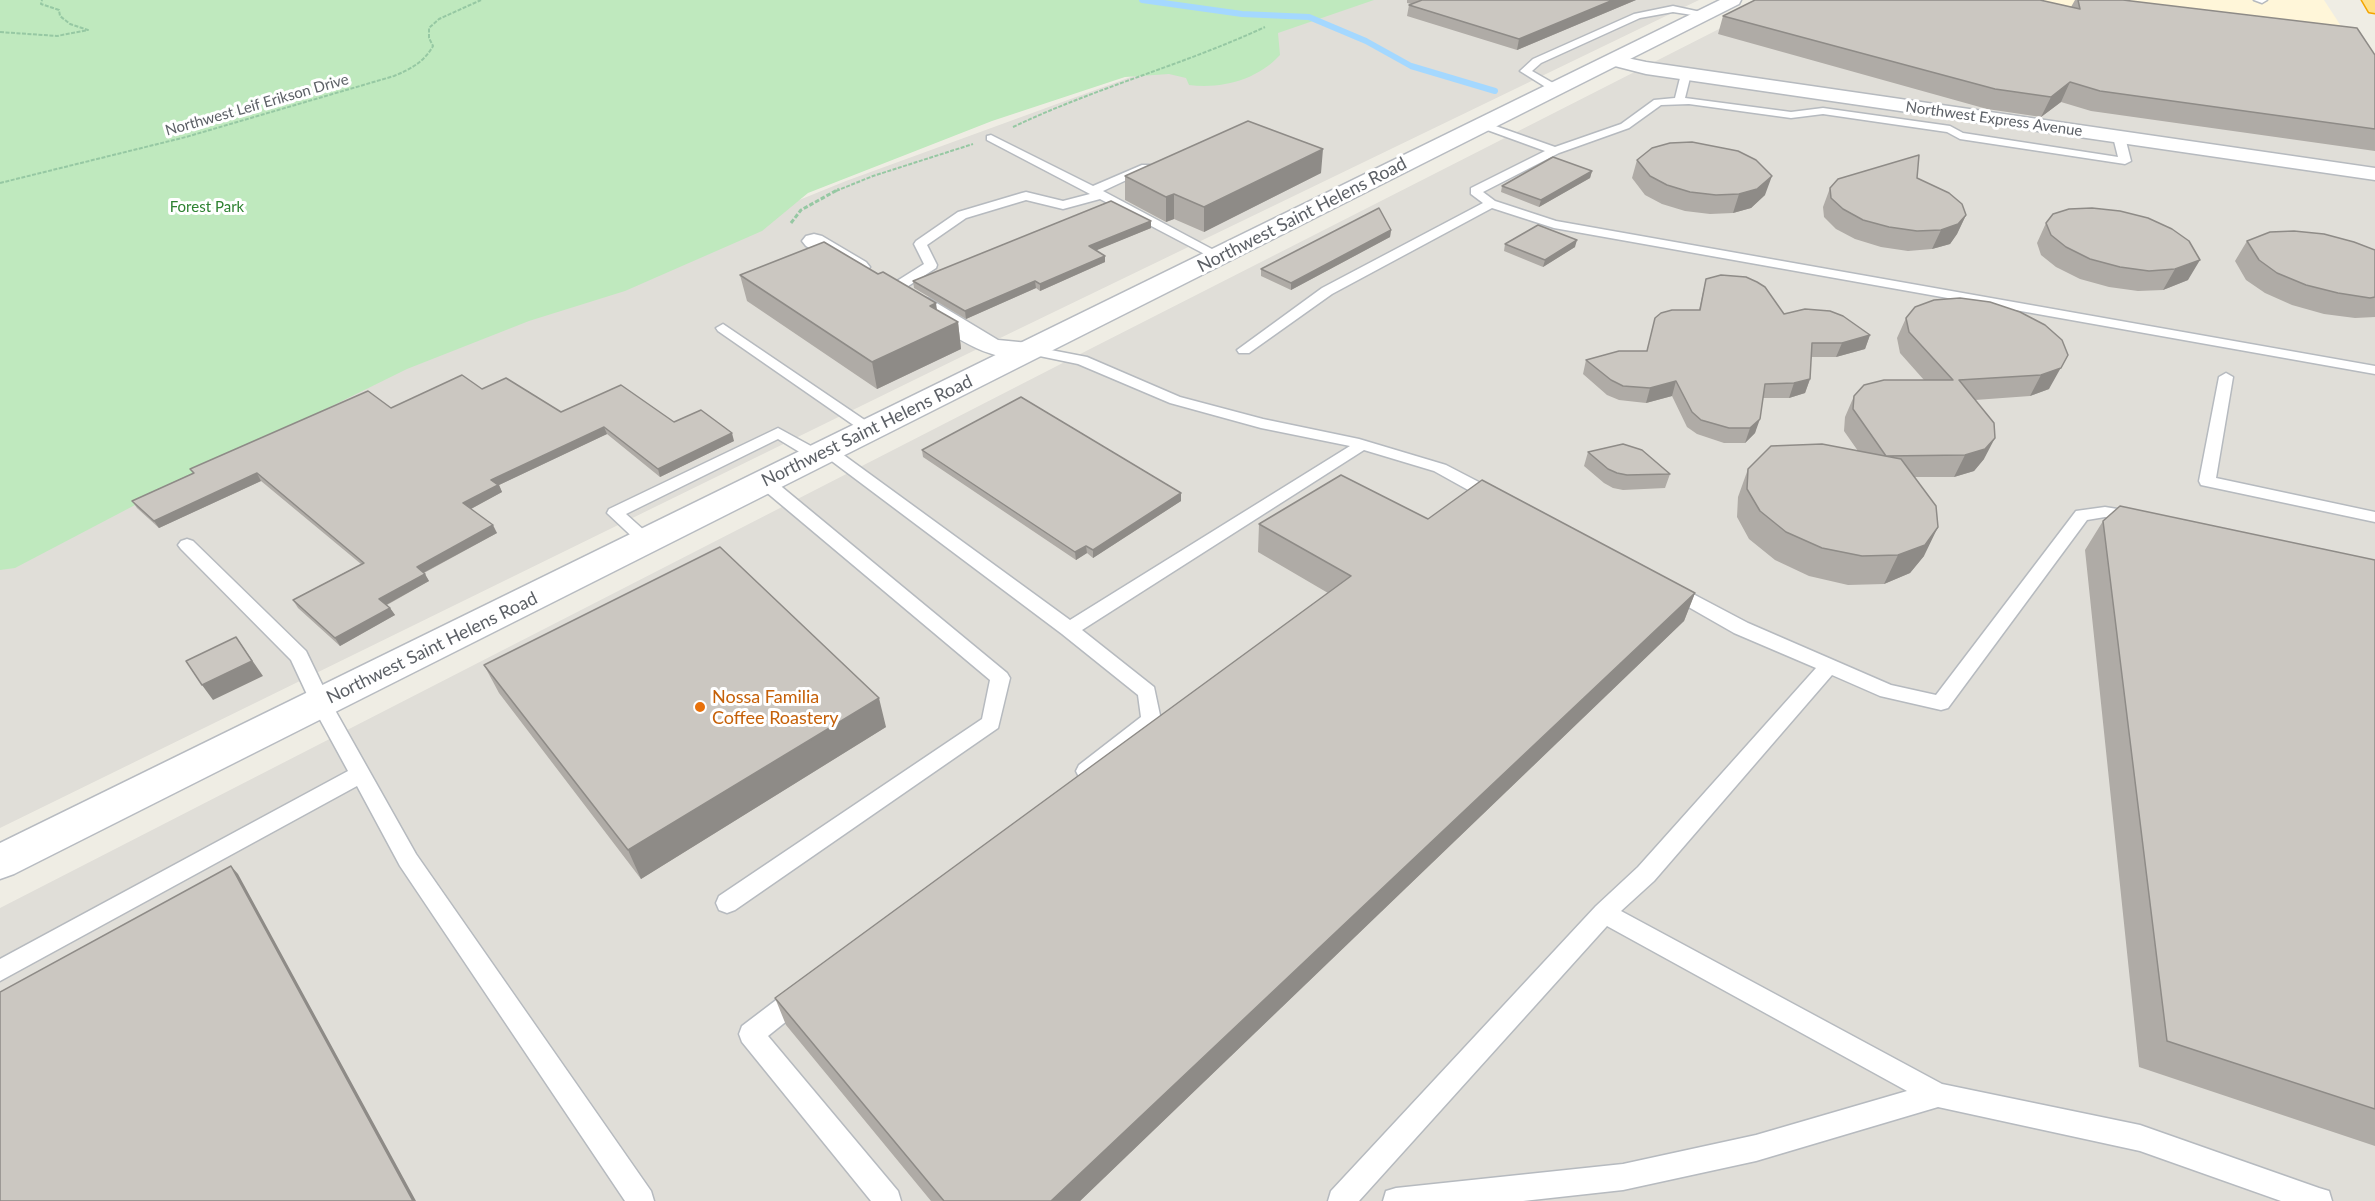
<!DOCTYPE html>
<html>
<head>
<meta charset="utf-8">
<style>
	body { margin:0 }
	canvas { display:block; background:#efede4 }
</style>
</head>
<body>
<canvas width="2375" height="1201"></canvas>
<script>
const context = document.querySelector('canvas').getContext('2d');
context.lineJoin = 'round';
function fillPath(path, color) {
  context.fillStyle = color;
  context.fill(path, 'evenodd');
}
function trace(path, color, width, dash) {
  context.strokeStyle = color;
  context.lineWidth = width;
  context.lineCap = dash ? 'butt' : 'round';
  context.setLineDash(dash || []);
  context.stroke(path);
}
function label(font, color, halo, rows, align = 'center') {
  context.font = font + ' Lato,sans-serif';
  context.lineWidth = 6;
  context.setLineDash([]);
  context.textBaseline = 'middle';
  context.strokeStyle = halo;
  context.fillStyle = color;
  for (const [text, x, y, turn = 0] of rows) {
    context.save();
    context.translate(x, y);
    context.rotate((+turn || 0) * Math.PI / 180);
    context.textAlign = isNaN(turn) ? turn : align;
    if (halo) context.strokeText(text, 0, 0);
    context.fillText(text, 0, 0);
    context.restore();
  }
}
fillPath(new Path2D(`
	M2028 0H2324L2350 40 2048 4Z`), '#fff6d9');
fillPath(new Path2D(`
	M1332 0H1699L965 355 0 828V570L400 362 846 181 1139 74Z
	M1776 0 2048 4 2350 40 2375 81V1201H0V908L1092 348Z`), '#e0ded8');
fillPath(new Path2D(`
	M0 0H1374L1278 33 1280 55C1257 80 1222 89 1189 85L1186 78 1169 74 1125 77 992 121 808 193 762 231 625 291 529 321 407 369 198 472 15 568 0 570Z`), '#bfe9be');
trace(new Path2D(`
	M1142 0 1242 14 1309 17 1366 41 1411 66 1495 91`), '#a4d8ff', 6);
const lane = new Path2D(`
	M2254 0H2267L2262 3Z
	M1673 6 1710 14 1705 17 1673 12 1640 18 1541 63 1532 71 1560 87V91H1552L1520 71 1533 59 1634 14Z
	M1686 71 1691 74 1685 98 1791 112 1823 108 1950 126 1963 133 2118 157 2113 137 2119 134 2125 137 2131 161 2125 164 1960 139 1947 132 1823 114 1791 118 1689 104 1661 105 1629 128 1559 153 1483 192 1495 201 1556 221 2375 366V374L1554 228 1492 208 1332 294 1249 353H1239L1237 350 1322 288 1483 203 1471 194V188L1545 151 1479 127V123H1487L1555 147 1621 124 1654 100 1675 98 1681 74Z
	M991 135 1093 186 1142 165H1150V169L1103 191 1225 256 1224 259H1214L1100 199 1063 209 1026 200 966 218 927 245 937 265 936 268 899 292H889L887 289 889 286 924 264 914 244 916 241 958 212 1022 193 1026 192 1063 201 1090 194 987 140V136Z
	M723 324 875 427 878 430 875 433H865L718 331 716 328Z
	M1030 346 1087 357 1180 397 1263 419 1359 439 1446 465 1500 493 1502 497 1500 501H1488L1434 471 1364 450 1082 630 1154 687 1161 720 1158 725 1093 777 1086 779 1079 777 1076 771 1079 765 1141 717 1138 695 1062 634 825 456 817 461 811 459 778 439 626 514 656 541 653 545H641L607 513 609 509 778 428 820 451 822 448H834L1070 620 1350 446 1261 428 1170 403 1078 364 1025 353 1023 350 1025 347Z
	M2226 373 2233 377 2216 478 2375 512V522L2201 485 2199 481 2219 377Z
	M765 477 771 478 1007 673 1010 678 998 728 735 910 727 913 719 910 716 903 719 896 982 719 990 680 759 486 757 482 759 478Z
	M2105 507 2142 513 2144 517 2142 521 2136 522 2105 517 2087 520 1948 708 1941 710 1880 696 1832 675 1654 881 1621 911 1942 1084 2140 1125 2319 1188 2329 1191 2332 1201H2281L2140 1151 1938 1107 1756 1161 1623 1190 1523 1201H1383L1386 1191 1396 1188 1623 1164 1756 1135 1907 1091 1607 926 1359 1201H1328L1331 1191 1596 906 1638 867 1816 668 1734 633 1664 593 1661 589 1664 585H1676L1748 623 1891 685 1936 695 2076 511Z
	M187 539 193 541 306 651 331 703 416 854 651 1191 654 1201H625L400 866 357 786 0 981V959L348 771 311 703 291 660 181 549 178 545 181 541Z
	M800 985 808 988 812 996 808 1004 768 1036 898 1191 901 1201H871L742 1042 739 1034 742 1026 792 988Z`);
const street = new Path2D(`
	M1613 55 1646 62 2375 168V180L1646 74 1607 64 1604 60 1607 56Z
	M814 234 822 236 866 262 870 267 866 272C846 277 823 256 806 246L802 241 806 236Z
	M921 297 930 299 998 340 1039 344 1043 350 1039 356C991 368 951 333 912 309L909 304 912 299Z`);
const secondary = new Path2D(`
	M1720 0H1741L1739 4 14 874 0 879V843Z`);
const highway = new Path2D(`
	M2362 0H2375V13L2369 12Z`);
trace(lane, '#b6babf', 3);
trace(street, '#b6babf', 3);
trace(secondary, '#b7bbc1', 3);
trace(highway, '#f3a500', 3);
trace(new Path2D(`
	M0 32 57 36 88 30 70 24 60 16 59 10 41 4 42 0
	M1013 127C1095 88 1183 65 1265 27
	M0 183 186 137 394 76C411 69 424 62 433 46L429 38V28L439 19 481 0
	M836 191 873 176 973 144`), '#96c8a3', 2, [4, 1.5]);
trace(new Path2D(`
	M791 223 801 210 839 189`), '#96c8a3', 3, [4.5, 2]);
fillPath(lane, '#fff');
fillPath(street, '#fff');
fillPath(secondary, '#fff');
fillPath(highway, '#ffe08b');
fillPath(new Path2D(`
	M1407 0H1636L1517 50 1407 16 1409 5 1412 4 1407 3Z
	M2075 0H2123L2375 55V151L2091 111 2061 102 2041 117 1987 109 1718 34 1723 16 2071 7Z
	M1637 160 1765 195 1751 208 1733 213 1710 214 1685 211 1662 204 1645 195 1632 178Z
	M1592 171 1590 178 1539 207 1501 192 1502 186Z
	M1321 173 1204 232 1174 219 1166 222 1125 200V176Z
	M1917 178 1966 215 1957 234 1950 244 1932 249 1908 251 1881 247 1855 239 1836 229 1824 217 1823 207 1830 188Z
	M2092 208 2188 280 2163 290 2138 291 2109 287 2080 279 2056 267 2041 255 2037 243 2046 223Z
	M1151 221V228L1096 250 1105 256V262L1040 291 1036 288 966 319 914 288 913 281Z
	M1391 230 1390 237 1291 290 1261 276V269Z
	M2247 241 2375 250V317L2355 318 2324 314 2292 305 2265 293 2246 280 2235 261Z
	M1505 244 1575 247 1543 267 1504 251Z
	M740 275 958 322 961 349 877 389 747 301Z
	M1706 279 1784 314 1870 335 1865 349 1836 357H1811L1810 379 1805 393 1789 398H1763L1755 433 1745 443H1724L1697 434 1687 427 1672 396 1646 403 1619 400 1607 395 1583 374 1586 360 1647 351 1699 310Z
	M2020 312 2049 389 2030 396 1975 400 1984 459 1974 471 1954 477H1915L1924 556 1910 573 1884 584 1848 585 1809 576 1775 560 1749 539 1737 517 1738 497 1748 469 1858 451 1844 431 1845 417 1854 396 1924 380 1900 353 1897 338 1906 318Z
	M482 389 561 412 674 422 734 441 660 477 607 434 499 485 502 492 471 509 497 533 424 573 429 581 387 605 390 608 395 615 340 646 298 608 293 600 361 564 261 481 159 528 137 508 132 501 193 473 190 469 391 408Z
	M922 450 1181 493V501L1093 558 1087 553 1076 560 923 457Z
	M1588 452 1670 474 1665 488 1623 490 1613 488 1604 483 1584 466Z
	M1428 519 1695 593 1684 621 1080 1201H931L786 1025 775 998 1328 593 1258 552 1259 524Z
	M2103 521 2375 560V1146L2139 1067 2085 550Z
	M484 665 886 727 641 879 499 693Z`), '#afaba6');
fillPath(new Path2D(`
	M1613 0H1636L1517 50 1519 39Z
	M2070 82 2061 102 2041 117 2051 97Z
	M1323 149 1321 173 1204 232V207Z
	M1592 171 1590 178 1539 207 1541 200Z
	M1772 176 1765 195 1751 208 1733 213 1739 194Z
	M1174 194V219L1166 222V197Z
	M1966 215 1957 234 1950 244 1932 249 1941 230Z
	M1151 221V228L1090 253 1089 246Z
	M1391 230 1390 237 1291 290V283Z
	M1577 240 1575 247 1543 267 1545 260Z
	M1105 256V262L1040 291V284Z
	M2200 260 2188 280 2163 290 2175 269Z
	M1035 281 1036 288 966 319 965 311Z
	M936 303 940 330 930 306Z
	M958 322 961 349 877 389 872 362Z
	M1870 335 1865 349 1836 357 1842 343Z
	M2068 355 2049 389 2030 396 2041 375Z
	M1810 379 1805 393 1789 398 1794 383Z
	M1676 381 1672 396 1646 403 1650 388Z
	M1760 419 1755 433 1745 443 1750 428Z
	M604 427 607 434 499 485 502 492 467 511 463 503 491 480Z
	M732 433 734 441 660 477 658 469Z
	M1995 438 1984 459 1974 471 1954 477 1965 455Z
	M257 473 261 481 159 528 154 521Z
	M1181 493V501L1093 558V550Z
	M493 525 497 533 421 574 417 567Z
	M1938 527 1924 556 1910 573 1884 584 1898 555Z
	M1086 546 1087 553 1076 560 1075 552Z
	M425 574 429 581 384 606 379 599Z
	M1695 593 1684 621 1080 1201H1051Z
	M390 608 395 615 340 646 335 638Z
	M236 637 263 676 213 700 202 685Z
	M879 698 886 727 641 879 628 850Z
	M231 866 238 874 416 1201H413Z`), '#8e8b87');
const building = new Path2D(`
	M1422 0H1613L1519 39 1409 5Z
	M1755 0H2040L2080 9 2078 0H2123L2357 28 2375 55V129L2100 91 2070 82 2051 97 1995 89 1723 16Z
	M1248 121 1323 149 1204 207 1174 194 1166 197 1125 176Z
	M1692 142 1738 151 1756 160 1772 176 1757 189 1739 194 1716 195 1690 192 1667 185 1650 176 1637 160 1652 148 1670 143Z
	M1919 155 1917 178 1949 193 1962 204 1966 215 1958 224 1941 230 1917 231 1889 227 1863 220 1843 209 1831 198 1830 188 1838 179Z
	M1553 157 1592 171 1541 200 1502 186Z
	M1111 201 1151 221 1089 246 1105 256 1040 284 1035 281 965 311 913 281Z
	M1379 208 1391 230 1291 283 1261 269Z
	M2092 208 2120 211 2148 218 2172 229 2189 241 2200 260 2175 269 2149 271 2120 267 2090 259 2066 247 2051 235 2046 223 2053 214 2069 209Z
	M1538 225 1577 240 1545 260 1505 244Z
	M2294 231 2324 234 2354 242 2375 250V297L2370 298 2338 293 2306 285 2277 273 2259 260 2247 241 2270 232Z
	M824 242 878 274 883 272 936 303 930 306 958 322 872 362 740 275Z
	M1721 275 1746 277 1757 282 1765 287 1784 314 1805 309 1830 311 1843 316 1870 335 1842 343H1812L1810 379 1794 383 1765 384 1760 419 1750 428H1729L1701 420 1692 412 1676 381 1650 388 1623 386 1611 380 1586 360 1619 351H1647L1655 318 1661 313 1672 310H1700L1706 279Z
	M1960 298 1990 302 2020 312 2045 325 2062 340 2068 355 2061 368 2041 375 1959 380 1994 423 1995 438 1985 449 1965 455 1886 456 1853 409 1854 396 1864 385 1884 380H1953L1909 332 1906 318 1915 307 1934 300Z
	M462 375 482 389 506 378 561 412 621 385 674 422 701 410 732 433 658 469 604 427 491 480 498 485 463 503 493 525 417 567 425 574 379 599 390 608 335 638 293 600 364 563 257 473 154 521 132 501 194 473 190 469 368 391 391 408Z
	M1021 397 1181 493 1093 550 1086 546 1075 552 922 450Z
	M1623 444 1642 450 1670 474 1627 475 1617 473 1608 469 1588 452Z
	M1822 444 1901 459 1936 506 1938 527 1925 545 1898 555 1862 556 1822 548 1786 532 1760 511 1747 489 1748 469 1771 446Z
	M1341 475 1428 519 1482 480 1695 593 1051 1201H944L775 998 1351 576 1259 524Z
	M2120 506 2375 560V1109L2167 1041 2103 521Z
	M720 547 879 698 628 850 484 665Z
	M236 637 252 661 202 685 186 661Z
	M231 866 413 1201H0V992Z`);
fillPath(building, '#cbc7c1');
trace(building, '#8e8b87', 1.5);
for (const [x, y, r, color] of [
	[700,707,6,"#e8710a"]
]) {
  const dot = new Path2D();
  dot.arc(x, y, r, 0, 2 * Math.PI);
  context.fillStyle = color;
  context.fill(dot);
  trace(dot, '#fff', 2);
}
label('15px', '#5c6066', '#fff', [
	["Northwest Leif Erikson Drive",257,105,-16],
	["Northwest Express Avenue",1994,119,8]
]);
label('15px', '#2e8231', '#fff', [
	["Forest Park",207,207]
]);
label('18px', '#5c6066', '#fff', [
	["Northwest Saint Helens Road",1302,215,-27],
	["Northwest Saint Helens Road",867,431,-26],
	["Northwest Saint Helens Road",432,648,-26]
]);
label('18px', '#c56008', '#fff', [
	["Nossa Familia",712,697],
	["Coffee Roastery",712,718]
], 'left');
</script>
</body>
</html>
